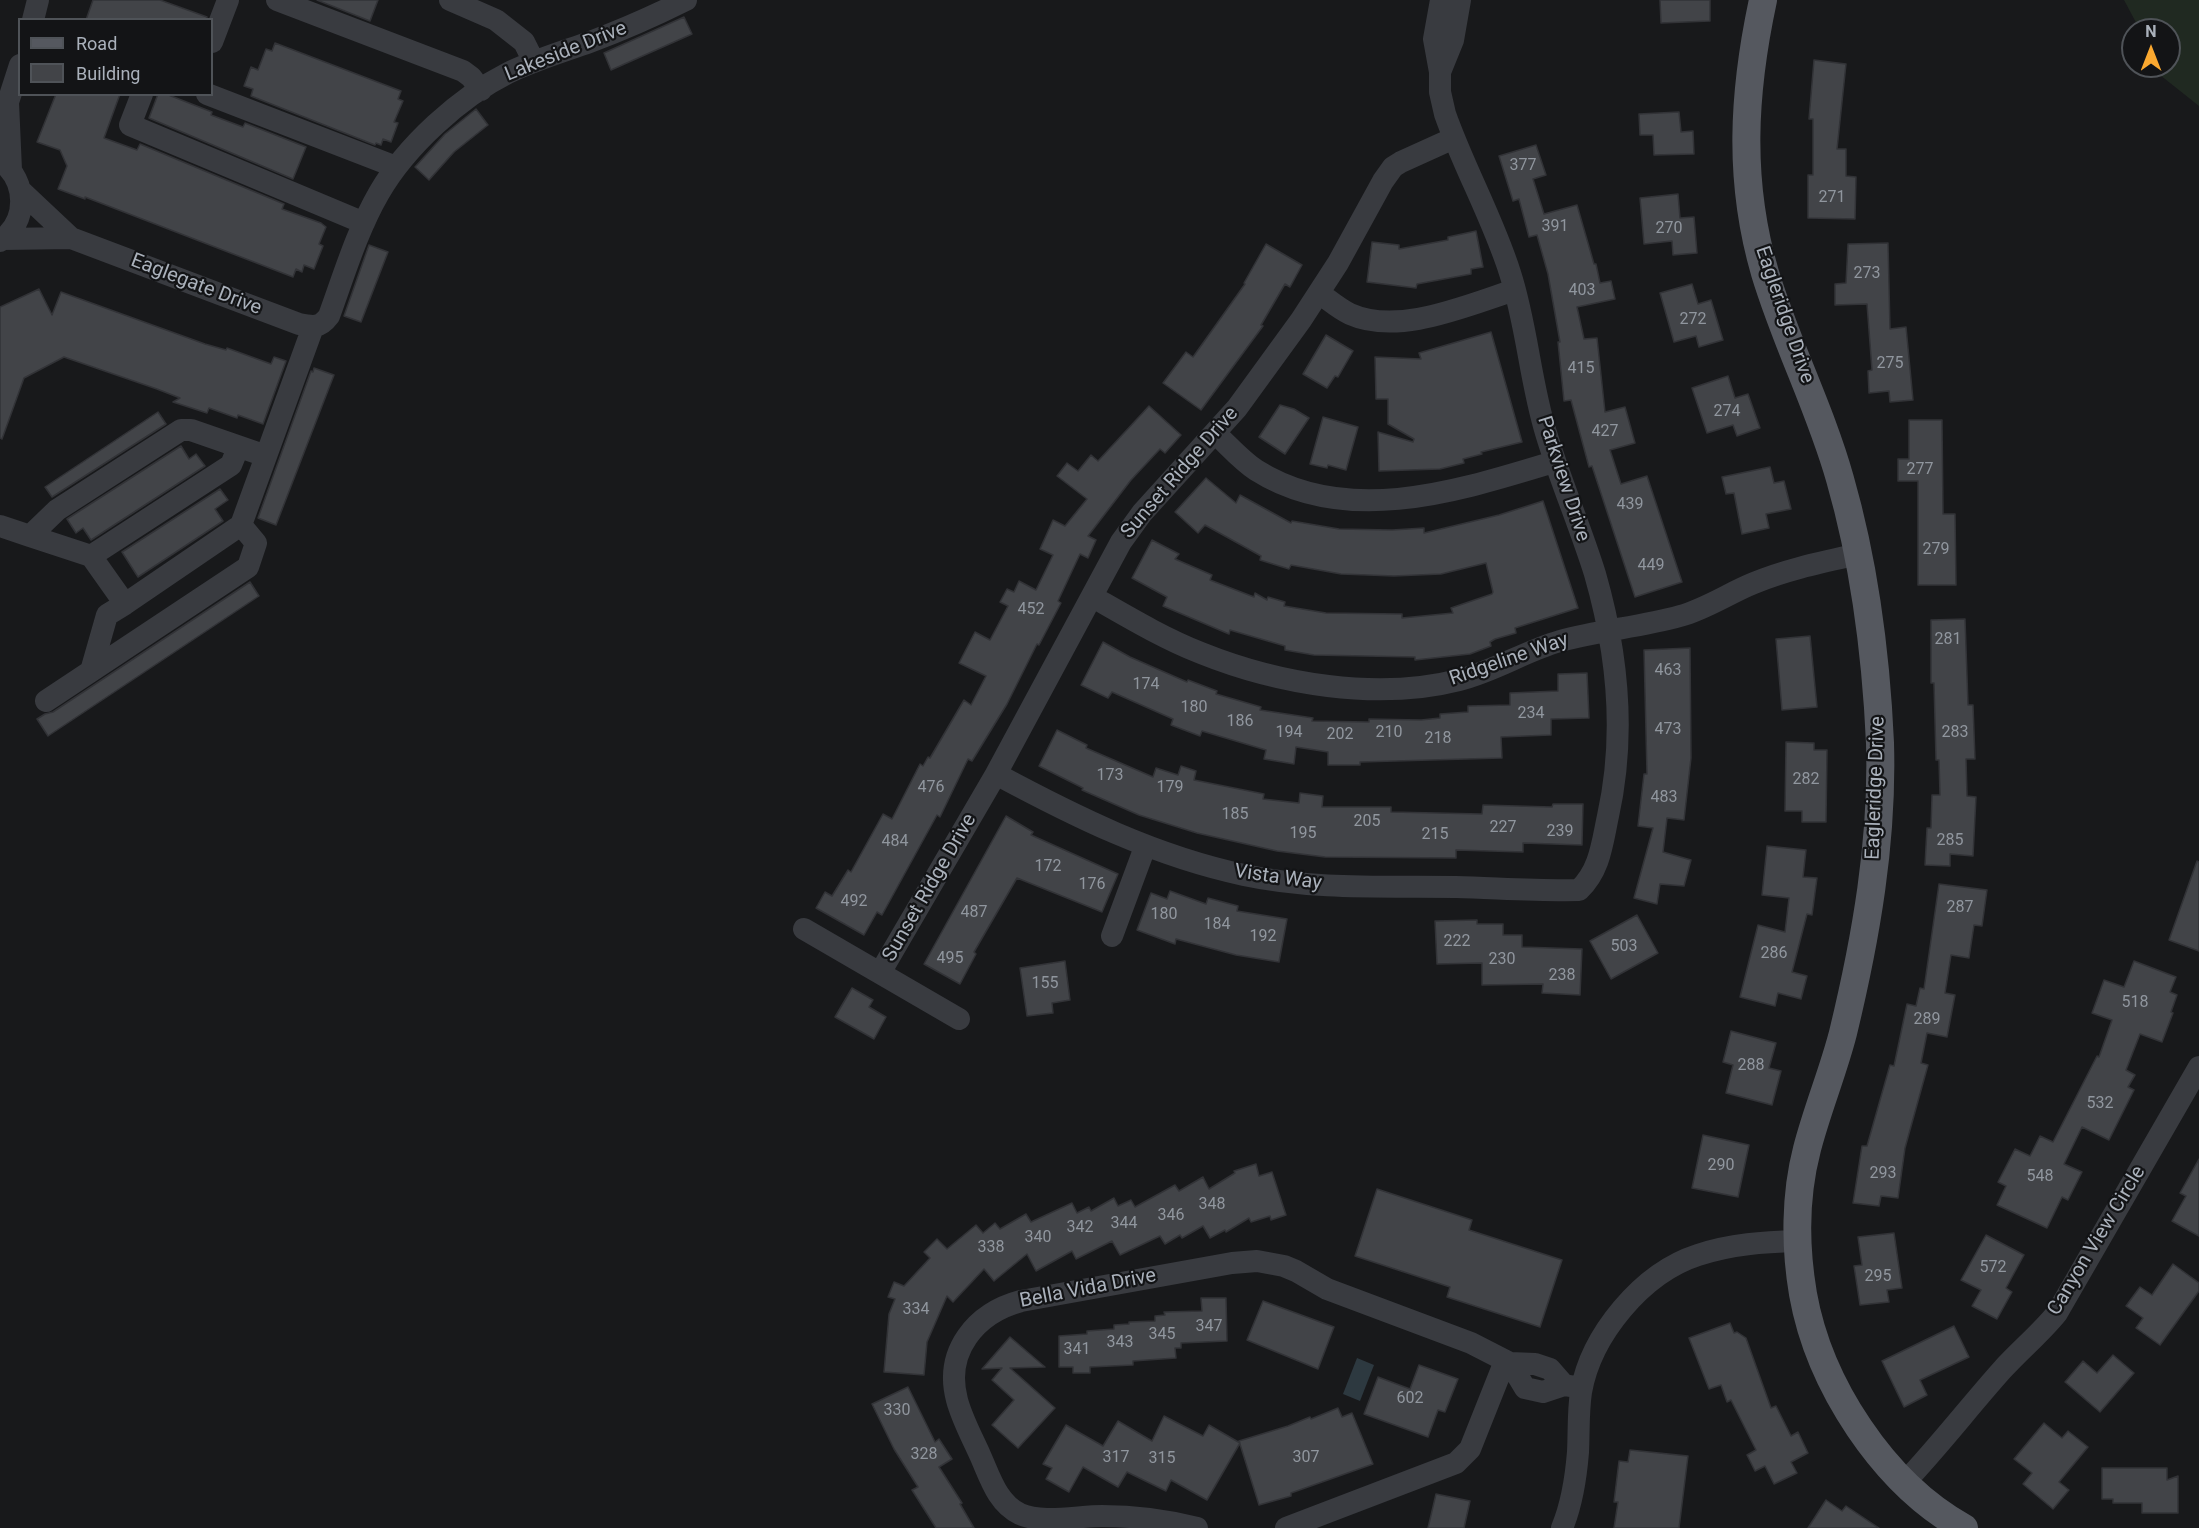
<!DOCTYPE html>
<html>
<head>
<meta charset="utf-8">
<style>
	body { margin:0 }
	#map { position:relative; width:2199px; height:1528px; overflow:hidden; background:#18191b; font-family:Roboto,sans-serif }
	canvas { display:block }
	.legend { position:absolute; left:18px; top:18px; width:195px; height:78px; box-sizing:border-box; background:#131416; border:2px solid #4f5358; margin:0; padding:8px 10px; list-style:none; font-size:18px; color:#aab1bb }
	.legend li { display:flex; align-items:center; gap:12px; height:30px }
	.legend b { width:30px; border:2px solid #4f5358 }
	.north { position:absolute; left:2121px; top:18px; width:60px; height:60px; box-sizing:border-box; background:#131416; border:2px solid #4f5358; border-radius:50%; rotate:0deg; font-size:16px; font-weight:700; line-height:24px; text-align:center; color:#aab1bb }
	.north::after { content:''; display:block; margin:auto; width:21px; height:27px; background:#fba930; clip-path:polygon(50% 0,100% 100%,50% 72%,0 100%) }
</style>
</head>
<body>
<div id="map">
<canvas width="2199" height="1528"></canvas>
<ul class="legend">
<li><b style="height:8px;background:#55585f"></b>Road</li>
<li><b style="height:16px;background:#424448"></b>Building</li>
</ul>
<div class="north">N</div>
</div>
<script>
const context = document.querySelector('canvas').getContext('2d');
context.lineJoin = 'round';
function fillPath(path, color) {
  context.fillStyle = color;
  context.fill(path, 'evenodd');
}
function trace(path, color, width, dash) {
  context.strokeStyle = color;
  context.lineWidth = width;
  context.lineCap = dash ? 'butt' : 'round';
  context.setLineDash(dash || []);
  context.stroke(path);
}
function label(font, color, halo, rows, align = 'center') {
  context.font = font + ' Roboto,sans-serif';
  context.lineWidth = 4.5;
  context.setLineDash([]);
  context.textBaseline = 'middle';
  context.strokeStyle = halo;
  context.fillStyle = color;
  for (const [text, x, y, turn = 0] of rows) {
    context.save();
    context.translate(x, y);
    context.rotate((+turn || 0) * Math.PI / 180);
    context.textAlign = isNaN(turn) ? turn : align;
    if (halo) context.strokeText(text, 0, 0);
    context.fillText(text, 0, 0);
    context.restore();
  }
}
fillPath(new Path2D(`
	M2124 0H2199V106L2160 75 2156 66H2169V30H2140Z`), '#202921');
fillPath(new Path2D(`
	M1357 1358 1374 1365 1360 1401 1343 1394Z`), '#2d3940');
const building = new Path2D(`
	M93 0H160L207 17 206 20H86Z
	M317 0H378L370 21Z
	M1660 0H1710V21L1661 23Z
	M684 17 692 34 611 70 604 53Z
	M275 43 401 91 398 99 403 101 394 122 398 123 391 142 383 139 381 145 376 143 375 145 251 96 253 89 244 86 251 67 258 70 266 49 272 51Z
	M1814 60 1846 64 1837 149H1846V176L1856 177 1855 219 1808 218V175H1813V119H1809Z
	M56 94H120L104 138 137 150 140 144 284 204 282 209 321 223 326 227 319 244 323 246 314 269 304 265 302 272 296 269 293 277 85 197V199L58 189 67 166 60 150 37 142Z
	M158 94H166L212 112 211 115 243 127 245 123 306 147 293 179 149 118Z
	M476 109 488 125 454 152 429 180 415 167 445 134Z
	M1679 112 1681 132 1693 131 1694 154 1654 155 1653 135H1640L1639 114Z
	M1536 145 1546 175 1533 179 1544 214 1577 205 1594 264H1596L1600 283 1611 281 1615 299 1577 307 1584 339 1597 338 1605 412 1625 407 1635 443 1610 450 1621 484 1647 476 1682 582 1635 597 1592 466 1589 467 1571 400 1564 401 1558 342H1560L1548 274 1537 235 1529 237 1519 199 1513 201 1499 156Z
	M1678 194 1680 218 1694 217 1697 253 1673 255 1672 241 1644 244 1640 198Z
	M1476 231 1483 267 1471 269V274L1417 284 1416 288 1367 282 1372 242 1399 245V249L1448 240V237Z
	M1888 243 1890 329 1906 327 1913 400 1890 402 1889 391 1869 393 1868 371 1872 370 1867 304 1835 305V284L1846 283 1848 244Z
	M1266 244 1302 265 1290 287 1285 284 1261 325 1263 326 1201 410 1163 383 1186 352 1193 357 1245 284 1244 283Z
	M369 245 388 252 361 322 344 316Z
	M1692 284 1698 304 1711 300 1723 340 1699 347 1696 336 1674 342 1660 293Z
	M39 289 52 315 61 292 205 344 226 350 227 348 271 364 274 357 286 361 263 424 238 415 237 418 209 408 207 413 173 402 180 398 157 389 64 357 24 378 2 439 0 438V307Z
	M1491 332 1522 442 1481 452 1482 454 1463 459 1464 463 1440 469 1379 471 1378 432 1413 442 1414 439 1388 424V399H1376L1375 357 1421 359 1419 353Z
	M1326 335 1353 351 1338 377 1335 376 1327 388 1303 374Z
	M314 368 334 375 276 525 258 518 311 371 313 372Z
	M1728 376 1735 398 1748 394 1760 428 1737 436 1733 425 1707 433 1692 388Z
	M1280 405 1294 409 1309 418 1285 454 1259 437Z
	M1149 406 1181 435 1165 453 1160 449 1131 480 1088 536 1096 540 1088 558 1080 554 1058 601 1061 603 1039 645 1037 644 1007 704 972 761 968 759 940 817 937 815 882 915 877 912 864 935 816 908 825 892 832 896 848 870 851 872 883 814 892 819 920 764 923 766 928 757 930 758 964 700 971 705 986 676 959 663 975 632 990 640 1008 606 1000 602 1007 589 1014 592 1019 581 1036 590 1053 555 1040 549 1053 520 1065 526 1087 499 1057 476 1067 463 1078 471 1091 455 1098 461Z
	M158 412 166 424 52 497 45 487Z
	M1323 417 1358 427 1346 470 1328 465 1327 468 1310 464Z
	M1909 420H1942L1943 514H1955L1956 585H1918V481H1898V459H1909Z
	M181 446 189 459 196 454 205 466 91 540 83 528 76 533 67 519Z
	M1770 467 1774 483 1784 481 1791 509 1766 514 1769 528 1742 534 1734 493 1726 494 1722 477Z
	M1206 478 1236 503 1240 495 1291 523 1292 521 1339 529 1392 530 1424 528V533L1499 515 1543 501 1578 608 1515 628 1516 633 1495 639 1490 642 1491 646 1470 654 1415 660V657L1314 655 1285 650V646L1230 630 1229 634 1163 606 1167 597 1132 578 1152 540 1179 554 1175 559 1212 575 1210 580 1254 597 1255 593 1267 600 1268 597 1285 602 1284 606 1326 613 1402 614V618L1453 613 1451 608 1492 594 1493 592 1486 563 1441 574 1394 576 1341 574 1291 565 1289 569 1260 560 1261 556 1205 525 1198 533 1175 512Z
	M220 489 228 500 215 509 223 521 138 577 122 552Z
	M250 582 259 596 48 736 37 719 45 714 53 712Z
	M1965 619 1968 705H1973L1975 759H1966L1967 796 1976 797 1973 856 1950 854V866L1925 865 1927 828H1931L1932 795H1940L1939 760H1936L1934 683H1931V620Z
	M1810 636 1817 707 1782 710 1776 639Z
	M1103 642 1130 657 1187 682 1188 680 1217 691 1216 694 1261 707 1260 710 1313 718 1312 721 1369 722V719L1421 720 1440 718V714L1468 712V706L1510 705V693L1558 691V674L1587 673 1589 718 1551 719V735L1501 737 1502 758 1360 762V765H1328V752L1296 747 1294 764 1264 759 1266 750 1202 731 1200 736 1171 725 1173 719 1112 692 1108 698 1081 685Z
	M1690 648 1691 758 1684 820 1667 818 1663 852 1691 860 1684 886 1660 884 1657 904 1634 898 1653 828 1638 826 1644 774H1647L1644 650Z
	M1057 730 1087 745 1086 748 1153 777 1156 768 1178 775 1181 766 1196 771 1194 780 1264 794 1263 799 1299 803 1300 793 1323 796 1322 807H1391V812L1482 814 1483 805 1552 807 1553 804H1583L1582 845 1523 843V852L1456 850V858L1325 857 1277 851 1197 833 1139 815 1082 790 1083 788 1039 766Z
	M1786 742 1814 743V750H1827L1826 822H1802V811H1785Z
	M1006 816 1033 832 1031 835 1118 874 1102 912 1017 878 974 952 976 954 960 984 924 964Z
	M1767 846 1806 850 1803 877 1817 878 1812 915 1807 914 1792 972 1807 976 1801 999 1778 993 1775 1006 1740 997 1758 925 1785 932 1789 898 1762 895Z
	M2197 861 2199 862V951L2169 940Z
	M1939 884 1987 890 1982 926 1974 925 1969 958 1951 955 1945 993 1955 995 1947 1037 1927 1033 1921 1063 1928 1065 1905 1148 1898 1198 1881 1196 1879 1206 1853 1203 1862 1146H1867L1890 1065 1894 1066 1907 1004 1916 1006 1920 988 1924 989Z
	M1170 891 1206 904 1208 898 1238 906 1237 911 1287 919 1279 962 1236 955 1176 939 1175 944 1137 930 1151 893 1167 899Z
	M1637 915 1658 953 1611 979 1590 941Z
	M1477 920V924H1503V935H1522V947L1582 949 1580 995 1542 993 1543 984 1482 985V963L1437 964 1435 921Z
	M1065 961 1070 1000 1052 1003 1053 1013 1027 1016 1020 968Z
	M2134 961 2176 977 2170 992 2177 995 2171 1012 2173 1013 2162 1042 2140 1034 2126 1070 2135 1075 2128 1087 2134 1090 2109 1140 2082 1127 2064 1164 2082 1172 2068 1200 2062 1197 2047 1228 1997 1205 2006 1186 1998 1182 2015 1149 2030 1156 2040 1136 2053 1142 2097 1056 2099 1057 2112 1020 2092 1013 2104 980 2124 987Z
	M852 988 873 1000 869 1007 886 1017 874 1039 835 1017Z
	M1731 1031 1776 1043 1769 1068 1781 1071 1772 1105 1726 1093 1733 1065 1723 1062Z
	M1703 1135 1749 1145 1738 1197 1692 1188Z
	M2199 1159V1236L2172 1221 2186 1196 2180 1193Z
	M1256 1164 1259 1176 1272 1172 1286 1215 1271 1220 1270 1216 1251 1222 1249 1218 1226 1232 1225 1230 1210 1238 1203 1226 1182 1238 1180 1235 1165 1244 1160 1236 1120 1255 1112 1241 1076 1259 1072 1251 1036 1271 1027 1254 994 1281 984 1269 953 1302 947 1296 927 1342 924 1375 884 1372 889 1314 895 1299 888 1297 894 1282 904 1286 930 1258 924 1252 937 1239 947 1249 976 1225 983 1233 995 1223 1000 1229 1026 1214 1031 1222 1072 1203 1077 1213 1089 1207 1091 1211 1114 1198 1118 1206 1131 1200 1135 1207 1175 1185 1179 1191 1203 1177 1209 1189 1235 1173 1234 1171Z
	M1377 1189 1472 1220 1469 1230 1562 1260 1540 1327 1447 1297 1450 1287 1355 1256Z
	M1894 1233 1902 1288 1887 1290 1889 1302 1860 1305 1854 1266 1862 1265 1858 1237Z
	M1986 1235 2024 1255 2006 1288 2012 1292 1997 1319 1972 1306 1981 1290 1961 1280Z
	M2173 1264 2199 1283V1291L2160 1345 2136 1328 2143 1318 2126 1306 2140 1287 2152 1295Z
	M1201 1298H1226L1227 1341 1181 1343V1348H1175L1176 1358 1133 1361V1365L1090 1367V1373H1073V1367H1059V1336L1087 1334V1331L1114 1329V1325L1129 1324V1322L1155 1321V1316L1165 1315 1164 1312 1202 1311Z
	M1263 1301 1334 1327 1318 1369 1247 1340Z
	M1730 1323 1734 1333 1737 1332 1746 1338 1771 1408 1776 1406 1791 1436 1798 1432 1808 1453 1791 1462 1797 1473 1774 1484 1765 1466 1755 1471 1747 1455 1756 1450 1731 1400 1727 1402 1721 1385 1709 1389 1689 1338Z
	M1954 1326 1969 1357 1920 1380 1927 1395 1904 1407 1882 1361Z
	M1010 1337 1045 1367 1010 1368 1055 1408 1018 1448 992 1425 1014 1400 992 1380 1002 1368 982 1369Z
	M2113 1355 2134 1373 2100 1412 2065 1382 2083 1361 2097 1373Z
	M1419 1365 1458 1379 1445 1412 1438 1410 1428 1437 1364 1414 1378 1377 1410 1389Z
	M908 1387 935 1442 939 1439 952 1459 939 1467 962 1503 960 1504 974 1528H936L912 1490 918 1487 894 1449 872 1404Z
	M1338 1408 1342 1417 1352 1413 1373 1464 1291 1493V1496L1259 1505 1239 1441 1288 1426 1310 1417 1311 1419Z
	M1164 1416 1203 1436 1209 1425 1240 1443 1207 1500 1171 1480 1166 1491 1127 1472 1118 1487 1083 1467 1069 1492 1046 1479 1052 1468 1043 1464 1066 1425 1103 1446 1118 1421 1152 1441Z
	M2044 1423 2062 1438 2068 1431 2088 1447 2059 1482 2069 1490 2053 1509 2023 1484 2032 1473 2014 1459Z
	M1630 1450 1688 1456 1679 1528H1614L1618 1502H1614L1619 1461 1628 1462Z
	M2102 1468H2167V1480L2178 1476V1513H2142V1503H2113V1499H2102Z
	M1436 1494 1470 1501 1464 1528H1428Z
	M1826 1500 1842 1511 1846 1506 1879 1528H1808Z`);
fillPath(building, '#424448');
trace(building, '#323337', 1.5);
trace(new Path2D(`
	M277 0 463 71 471 77 481 90
	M450 0 496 20 524 42 534 62
	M33 20 38 0
	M212 42 228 0
	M1440 72 1453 40 1460 0
	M142 94 130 125 364 223
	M207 94 396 167
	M11 170 8 102 20 65
	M21 191 71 238
	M3 239 71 238 299 324C314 327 320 328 329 316 344 275 357 231 379 193 406 146 460 97 508 73 535 60 562 52 590 42 622 30 654 16 686 0
	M0 241C29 221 27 181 1 161
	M1319 293C1329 300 1339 309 1350 314 1399 336 1467 305 1515 290
	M1215 433C1229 446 1241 460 1256 470 1347 528 1461 490 1554 462
	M0 526 30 536 57 510 181 430H191L266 456
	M30 536 91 556 231 465 238 448
	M91 556 125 604 241 525 313 327
	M1093 597C1128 617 1163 638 1201 653 1278 684 1377 701 1459 680 1495 671 1525 651 1560 641 1600 630 1641 627 1680 616 1706 609 1729 593 1754 583 1788 569 1823 562 1859 554
	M91 671 107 615 125 604
	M46 701 248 567 256 543 241 525
	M996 774C1076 817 1155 856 1244 875 1314 890 1385 886 1456 887 1497 888 1538 891 1579 890 1600 870 1602 844 1608 816 1626 735 1618 654 1595 574 1580 526 1560 480 1546 433 1530 381 1527 325 1510 273 1493 219 1464 168 1445 114L1440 92V72L1434 39 1441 0
	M804 929 959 1019
	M1112 936 1145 847
	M880 973 996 774 1121 542 1142 513 1237 408 1301 320 1338 263 1383 181 1393 167 1401 162 1454 138
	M1510 1363 1525 1388 1543 1392 1564 1385 1576 1387
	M1905 1482C1939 1446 1969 1407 2002 1370 2020 1350 2040 1334 2057 1313L2199 1067
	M1197 1528C1166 1520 1133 1516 1102 1516 1078 1516 1041 1524 1020 1514 997 1503 990 1477 980 1455 972 1437 962 1419 957 1400 944 1351 976 1313 1021 1301L1232 1263 1257 1261 1284 1266 1296 1271 1327 1289 1471 1343 1510 1363 1535 1364 1550 1369 1564 1385
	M1286 1528 1456 1463 1470 1449 1505 1361
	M1562 1528C1572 1504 1576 1477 1578 1452 1579 1432 1578 1412 1581 1392 1591 1335 1642 1273 1698 1255 1731 1244 1764 1242 1798 1241`), '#393b40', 22);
trace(new Path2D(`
	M1763 0C1743 93 1738 181 1765 273 1786 343 1820 408 1840 479 1865 566 1876 654 1880 743 1883 841 1866 938 1843 1033 1833 1072 1817 1110 1807 1149 1795 1195 1795 1247 1803 1294 1819 1384 1883 1483 1964 1528`), '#55585f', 28);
label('16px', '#90969e', null, [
	["377",1523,166],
	["271",1832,198],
	["391",1555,227],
	["270",1669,229],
	["273",1867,274],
	["403",1582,291],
	["272",1693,320],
	["275",1890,364],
	["415",1581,369],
	["274",1727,412],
	["427",1605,432],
	["277",1920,470],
	["439",1630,505],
	["279",1936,550],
	["449",1651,566],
	["452",1031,610],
	["281",1948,640],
	["463",1668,671],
	["174",1146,685],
	["180",1194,708],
	["234",1531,714],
	["186",1240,722],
	["473",1668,730],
	["194",1289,733],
	["210",1389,733],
	["283",1955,733],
	["202",1340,735],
	["218",1438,739],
	["173",1110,776],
	["282",1806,780],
	["476",931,788],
	["179",1170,788],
	["483",1664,798],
	["185",1235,815],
	["205",1367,822],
	["227",1503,828],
	["239",1560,832],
	["195",1303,834],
	["215",1435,835],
	["285",1950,841],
	["484",895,842],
	["172",1048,867],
	["176",1092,885],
	["492",854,902],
	["287",1960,908],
	["487",974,913],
	["180",1164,915],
	["184",1217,925],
	["192",1263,937],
	["222",1457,942],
	["503",1624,947],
	["286",1774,954],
	["495",950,959],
	["230",1502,960],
	["238",1562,976],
	["155",1045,984],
	["518",2135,1003],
	["289",1927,1020],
	["288",1751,1066],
	["532",2100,1104],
	["290",1721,1166],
	["293",1883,1174],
	["548",2040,1177],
	["348",1212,1205],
	["346",1171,1216],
	["344",1124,1224],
	["342",1080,1228],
	["340",1038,1238],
	["338",991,1248],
	["572",1993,1268],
	["295",1878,1277],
	["334",916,1310],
	["347",1209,1327],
	["345",1162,1335],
	["343",1120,1343],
	["341",1077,1350],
	["602",1410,1399],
	["330",897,1411],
	["328",924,1455],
	["317",1116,1458],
	["307",1306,1458],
	["315",1162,1459]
]);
label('20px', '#aab1bb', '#131416', [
	["Lakeside Drive",566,52,-22],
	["Eaglegate Drive",196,285,21],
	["Eagleridge Drive",1784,315,71],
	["Sunset Ridge Drive",1180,473,-49],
	["Parkview Drive",1563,479,72],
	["Ridgeline Way",1509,660,-19],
	["Eagleridge Drive",1876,788,-88],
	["Vista Way",1278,878,8],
	["Sunset Ridge Drive",930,888,-60],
	["Canyon View Circle",2097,1241,-59],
	["Bella Vida Drive",1088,1289,-11]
]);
</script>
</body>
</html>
